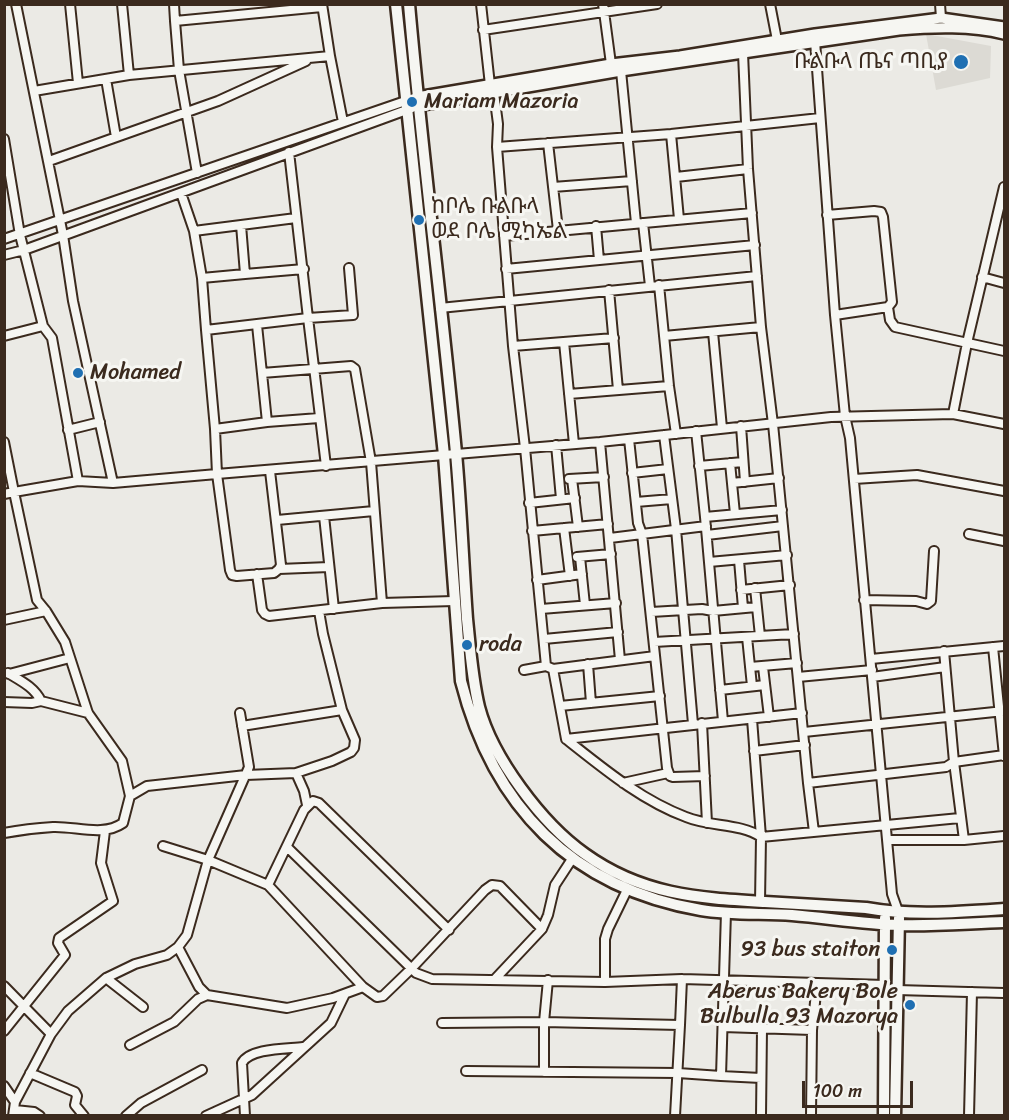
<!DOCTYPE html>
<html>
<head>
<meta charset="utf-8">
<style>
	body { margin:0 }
	#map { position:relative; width:1009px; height:1120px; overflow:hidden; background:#ebeae5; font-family:Sriracha,sans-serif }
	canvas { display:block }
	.frame { position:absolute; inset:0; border:6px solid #3b2a1e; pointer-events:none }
	.scale { position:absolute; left:802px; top:1081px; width:111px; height:27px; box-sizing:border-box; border:3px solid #3b2a1e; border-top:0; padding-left:8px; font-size:18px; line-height:21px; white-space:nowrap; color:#3b2a1e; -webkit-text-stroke:4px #f6f6f2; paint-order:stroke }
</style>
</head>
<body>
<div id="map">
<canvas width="1009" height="1120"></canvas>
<div class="frame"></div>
<div class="scale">100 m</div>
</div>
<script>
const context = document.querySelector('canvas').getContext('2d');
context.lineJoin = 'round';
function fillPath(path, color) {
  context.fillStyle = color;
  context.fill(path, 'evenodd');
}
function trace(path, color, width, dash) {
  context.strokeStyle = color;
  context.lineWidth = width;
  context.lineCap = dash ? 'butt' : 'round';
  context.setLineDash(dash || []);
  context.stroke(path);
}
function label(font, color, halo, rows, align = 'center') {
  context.font = font + ' Sriracha,"Noto Sans Ethiopic",sans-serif';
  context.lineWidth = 6;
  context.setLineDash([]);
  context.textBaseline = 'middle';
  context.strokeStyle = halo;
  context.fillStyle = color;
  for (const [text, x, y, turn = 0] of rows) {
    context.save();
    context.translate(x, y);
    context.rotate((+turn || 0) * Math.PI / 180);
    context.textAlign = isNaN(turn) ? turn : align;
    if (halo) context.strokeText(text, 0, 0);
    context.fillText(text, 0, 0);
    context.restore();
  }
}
fillPath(new Path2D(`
	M926 34 991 46 990 78 936 90Z`), '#dcdad4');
const minor = new Path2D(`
	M16 4 63 235 73 301 113 483
	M70 4 78 83
	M122 4 129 75 330 56 322 4
	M174 4 175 21 322 7
	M481 4 490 85
	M603 4 611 64
	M770 4 777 40
	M940 4 941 18
	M175 21 179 70 197 173
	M483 30 657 4
	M815 41 835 315 845 416 850 438 892 894 898 911
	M743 53 748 169 761 327 773 424 808 783
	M330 56 343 122
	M621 71 636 223
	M106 79 116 137
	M34 91 129 75
	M494 93 498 124 497 147 513 346 525 448 546 666
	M671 134 679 219
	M4 139 20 235 43 326 52 338 78 481
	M548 143 558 230
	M497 147 671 134 820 118
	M49 161 218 101 306 61
	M676 177 748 169
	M553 187 632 181
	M181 193 194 231 202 278 206 330
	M827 215 874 211 881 212 883 217 892 302 888 307 890 320 895 327 1004 351
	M643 223 650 286
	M596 226 599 260
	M194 231 296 218
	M504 236 752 213
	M4 239 417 97
	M4 255 24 250 412 108
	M506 269 755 245
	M245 274 304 269
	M982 277 1004 283
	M202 278 245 274 241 225
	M659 285 669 386 676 434
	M609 290 618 390
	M440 308 757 276
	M835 315 888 307
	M713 332 722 428
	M4 336 43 326
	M664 336 761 327
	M564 342 574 444
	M513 346 614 338
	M262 373 351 366 355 369 371 462 382 603
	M569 394 669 386
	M953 414 967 343 1004 187
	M267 422 319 418
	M741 426 745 482
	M215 429 267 422 257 325
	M68 430 100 422
	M696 431 705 517 723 721
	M664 435 676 529 693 724
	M629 439 638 523 642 534 667 768 670 776 673 777 705 776
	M4 442 14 492 78 481 113 483 217 474 215 429 206 330 308 318 289 152
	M600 442 620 660
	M556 445 561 499
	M730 463 735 514
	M326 466 308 318 353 315 349 268
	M699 466 743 462
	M270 471 281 565 279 569 274 573 237 576 232 575 230 570 217 474 600 442 831 417 953 414 1004 424
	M632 473 668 469
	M569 479 604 477
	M572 479 578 527
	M854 479 917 475 1004 491
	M732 483 779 478
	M4 494 14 492 37 600 46 611 65 642 88 713 122 761 130 796 123 823C103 837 76 826 53 827 37 828 20 830 4 833
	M636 502 672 499
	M529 503 575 498
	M324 516 334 609
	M705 517 782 510
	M277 520 374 511
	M564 528 570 576
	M532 531 608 524
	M969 534 1004 541
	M707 535 783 526
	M610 538 706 526
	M577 557 611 554
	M580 557 585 605
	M739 560 743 608
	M709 562 787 555
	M279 569 329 567
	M257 574 262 610 265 614 269 616 382 603 454 601
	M537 580 582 574
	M755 588 760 636
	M741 590 790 585
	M864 600 916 601 927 604 931 601 934 551
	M541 609 616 603
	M651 612 702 609 713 611 756 607
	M4 620 46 611
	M747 637 752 686
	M544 639 618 632
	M654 642 794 634
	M993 647 1004 756
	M944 651 954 762 964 840
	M871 659 1004 646
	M588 664 591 703
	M750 667 797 663
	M763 667 769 717
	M553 669 566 739C604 769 641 800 686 817 710 827 740 823 761 837L960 818
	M524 670 546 666 553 669 655 656
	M8 673C21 681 34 687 41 701
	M9 674 70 658
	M798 677 872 670
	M872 677 945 667
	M720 690 765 685
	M4 702 32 703 41 701 88 713
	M560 706 660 696
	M752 719 761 837 760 902
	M702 723 707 823
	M242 726 342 710
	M804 732 1004 711
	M566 739 802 713
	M754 751 805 745
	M296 773 304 791 307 805
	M623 783 668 773
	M130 796 147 786 246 775 296 773 332 761 351 752 354 748 355 740 342 710 323 634 319 611
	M814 832 808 783 946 767 954 762 1004 755
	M887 840H964L1004 836
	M163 846 208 860 268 885 363 987 377 997 383 996 412 968 485 890 492 885 500 886 542 929
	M287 847 416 973 432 979 605 982 682 979 885 985
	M268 885 304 810 313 801 319 803 449 930
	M178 947 199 987 207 995
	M106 978 143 1007
	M495 979 542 929 548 915 555 885 572 859
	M548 980 544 1022 680 1025 675 1116
	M605 982V939L608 929 627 890
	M4 986 51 1034
	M897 990 1004 993
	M442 1023 544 1022V1072
	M680 1025 682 979
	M723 1027 812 1030
	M4 1031 65 955 58 943 59 938 113 901 101 863 105 831
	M130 1045 174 1022 198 999 207 995 287 1008 333 998 363 987
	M466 1071 678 1073 721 1076 726 912
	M30 1073 75 1092 77 1096 75 1105 84 1116
	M721 1076 761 1078
	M4 1086 15 1102
	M15 1110 34 1112 40 1116
	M13 1116 15 1102 51 1034 68 1011 106 978 135 964 167 955 178 947 187 935 208 860 249 767 240 713
	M126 1116 141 1103 202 1070
	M206 1116 252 1095 331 1023 345 994
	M245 1116 242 1063C250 1048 287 1049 303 1047
	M761 1116 762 1029
	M811 1116 812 1030 817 984
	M969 1116 972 992`);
const tertiary = new Path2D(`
	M417 97 611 64 680 56 815 34 941 18 1004 27
	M417 106 621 71 899 30C935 27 970 26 1004 34`);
const secondary = new Path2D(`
	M396 4 444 455 461 681C493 807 572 888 701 910 730 915 762 913 792 915 828 918 864 924 900 925 935 926 970 923 1004 922
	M409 4C422 154 442 303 456 453 461 508 463 563 467 619 470 648 472 678 479 707 492 757 542 824 585 854 642 895 698 898 765 902 799 904 832 906 866 908 910 916 960 912 1004 909
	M884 1116 885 918
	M895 1116 899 918`);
trace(minor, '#3b2a1e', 12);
trace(tertiary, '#3b2a1e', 14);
trace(secondary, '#3b2a1e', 15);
trace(minor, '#f6f6f2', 8);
trace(tertiary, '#f6f6f2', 9);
trace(secondary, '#f6f6f2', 10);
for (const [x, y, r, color] of [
	[961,62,8,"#1f6fb2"],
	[412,102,6,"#1f6fb2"],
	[419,220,6,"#1f6fb2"],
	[78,373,6,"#1f6fb2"],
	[467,645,6,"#1f6fb2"],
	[892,950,6,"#1f6fb2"],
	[910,1005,6,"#1f6fb2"]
]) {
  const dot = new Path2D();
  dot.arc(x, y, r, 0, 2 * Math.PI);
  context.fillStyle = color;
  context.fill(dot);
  trace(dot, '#f6f6f2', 2);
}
label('22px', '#3b2a1e', '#f6f6f2', [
	["ቡልቡላ ጤና ጣቢያ",948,62,"right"],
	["Mariam Mazoria",424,102],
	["ከቦሌ ቡልቡላ",431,207],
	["ወደ ቦሌ ሚካኤል",431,232],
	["Mohamed",90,373],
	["roda",479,645],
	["93 bus staiton",880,950,"right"],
	["Aberus Bakery Bole",898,992,"right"],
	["Bulbulla 93 Mazorya",898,1017,"right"]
], 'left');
</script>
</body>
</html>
